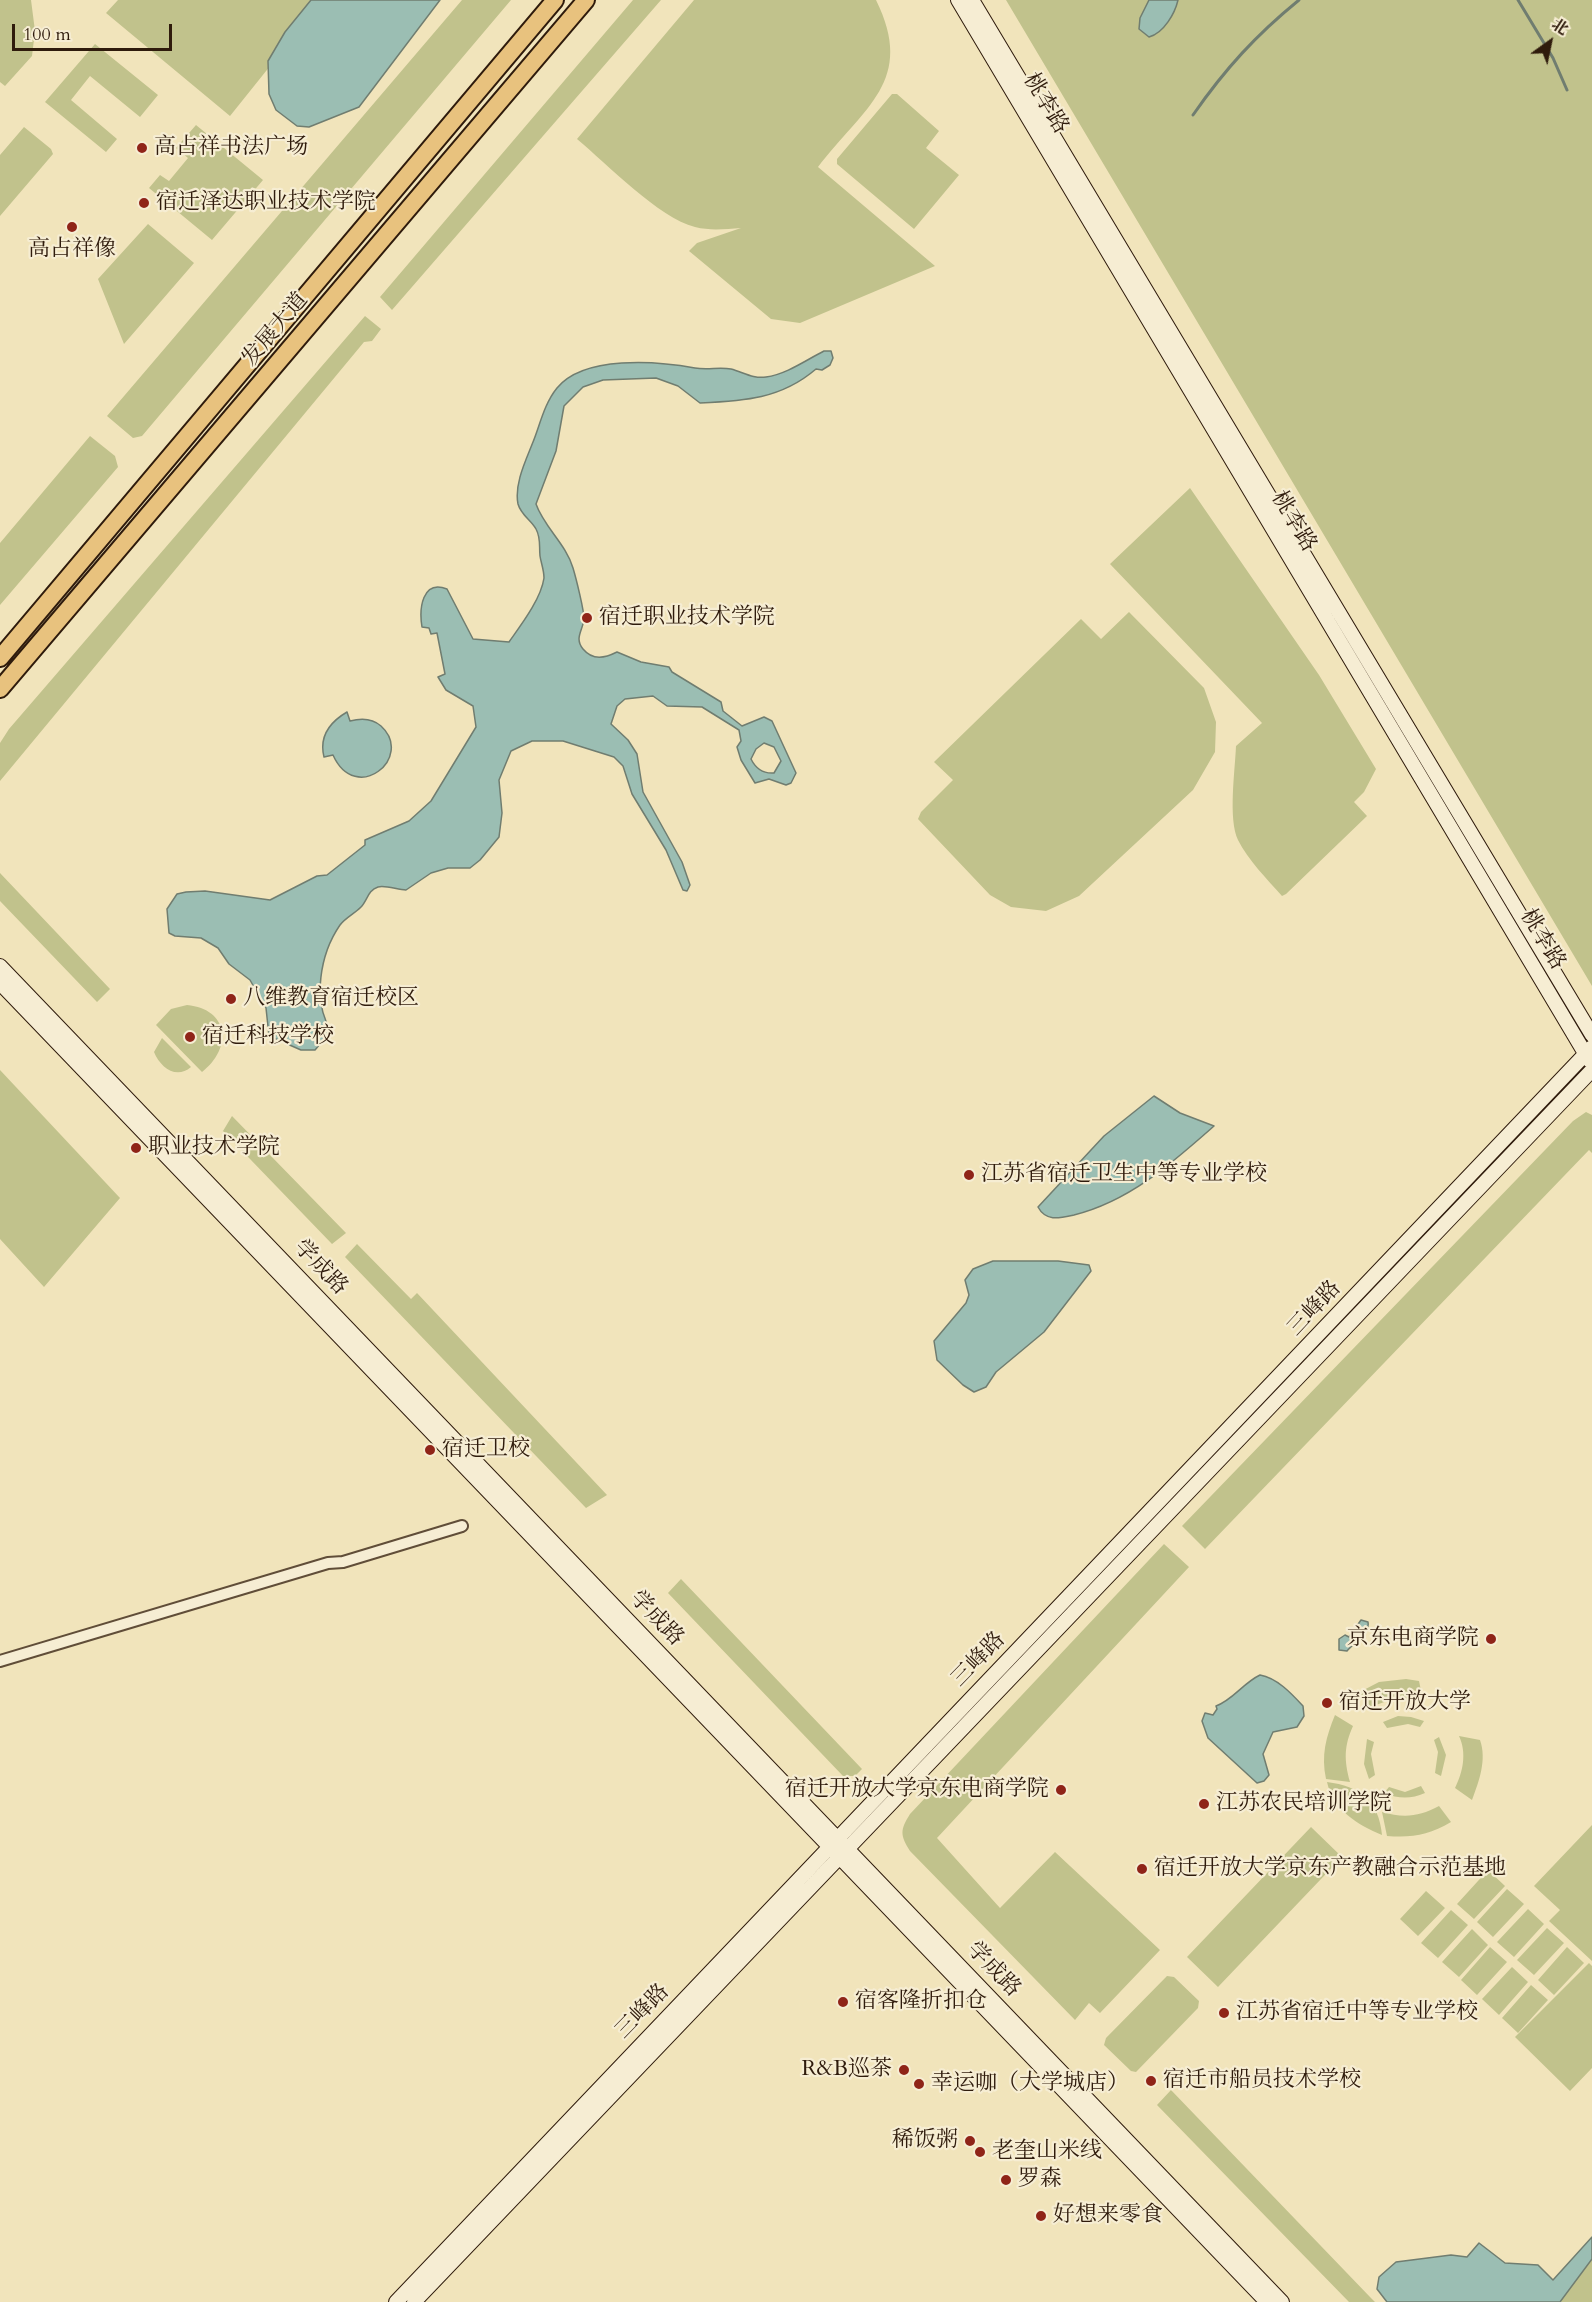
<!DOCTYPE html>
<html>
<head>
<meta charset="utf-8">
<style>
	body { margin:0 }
	#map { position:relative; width:1592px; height:2302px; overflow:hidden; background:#f1e4bb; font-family:Cardo,"Noto Serif SC",serif }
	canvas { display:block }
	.north { position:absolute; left:1520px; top:12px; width:60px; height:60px; -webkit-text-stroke:4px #f6edd3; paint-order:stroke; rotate:33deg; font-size:16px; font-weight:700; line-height:24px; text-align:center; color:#2f1b0c }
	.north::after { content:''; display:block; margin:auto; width:21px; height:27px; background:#2f1b0c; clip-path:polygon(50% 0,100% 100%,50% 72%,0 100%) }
	.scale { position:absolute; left:12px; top:24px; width:160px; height:27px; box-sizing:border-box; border:3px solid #2f1b0c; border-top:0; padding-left:8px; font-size:18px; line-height:21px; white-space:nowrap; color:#2f1b0c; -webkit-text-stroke:4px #f6edd3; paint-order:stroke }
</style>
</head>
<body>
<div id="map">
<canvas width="1592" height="2302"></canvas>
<div class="north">北</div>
<div class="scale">100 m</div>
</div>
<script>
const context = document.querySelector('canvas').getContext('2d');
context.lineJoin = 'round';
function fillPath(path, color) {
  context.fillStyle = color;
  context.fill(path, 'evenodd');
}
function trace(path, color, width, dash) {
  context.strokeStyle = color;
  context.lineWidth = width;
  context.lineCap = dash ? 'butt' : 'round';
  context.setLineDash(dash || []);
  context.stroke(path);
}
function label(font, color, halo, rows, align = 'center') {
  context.font = font + ' Cardo,"Noto Serif SC",serif';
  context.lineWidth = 4.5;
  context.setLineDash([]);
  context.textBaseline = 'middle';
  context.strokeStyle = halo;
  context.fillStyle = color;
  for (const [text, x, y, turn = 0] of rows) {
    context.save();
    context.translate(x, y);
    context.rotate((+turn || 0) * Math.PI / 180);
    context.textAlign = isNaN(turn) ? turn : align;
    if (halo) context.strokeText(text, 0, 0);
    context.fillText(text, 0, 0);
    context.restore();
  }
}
fillPath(new Path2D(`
	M0 0H31L35 31 32 56 5 86 0 82Z
	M118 0H323L230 116 106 13Z
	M462 0H511L142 436 133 438 107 416Z
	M633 0H661L392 310 380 297Z
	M694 0H876C916 81 864 107 818 167L935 266 800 323 771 319 689 251 697 243 741 228C725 229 711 231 695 227 659 218 607 164 577 139Z
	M1006 0H1592V986Z
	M95 44 158 95 140 117 90 76 71 100 117 139 106 152 45 102Z
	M892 94H897L939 131 926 148 959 175 914 229 837 164V159Z
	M196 125 263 180 212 240 149 188 160 175 169 181 188 158 176 148Z
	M24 127 51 149 53 154 0 216V155Z
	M148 224 194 263 124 344 98 279Z
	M365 316 381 329 372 341 364 342 0 781V743L9 729Z
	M90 436 115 456 118 467 0 605V543Z
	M1190 488 1319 675 1376 769 1364 792 1354 802 1367 816 1286 894 1282 896C1267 879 1248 860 1238 840 1228 819 1235 771 1236 746L1262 723 1110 564Z
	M1129 612 1204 688 1216 722 1215 752 1193 790 1079 896 1046 911 1011 907 990 895 918 819 921 812 953 780 934 762 1081 619 1101 639Z
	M0 873 110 989 97 1002 0 901Z
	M187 1005C229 1009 233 1048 202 1072L156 1025 171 1009Z
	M162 1038 191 1067C176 1080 160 1067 154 1052Z
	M0 1070 120 1198 44 1287 0 1239Z
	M1586 1112 1592 1115V1153L1589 1150 1205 1549 1182 1526 1573 1121Z
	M232 1116 346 1233 332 1244 223 1131Z
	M357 1244 411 1299 417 1293 607 1495 586 1508 345 1257Z
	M1164 1544 1189 1567 937 1838 1000 1908 1055 1852 1160 1950 1100 2013 1089 2003 1075 2020 910 1851C900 1835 900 1830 910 1814Z
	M681 1579 862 1769 855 1776H843L668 1593Z
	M1406 1679 1419 1681 1423 1700C1402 1697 1388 1699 1369 1708L1358 1693 1379 1682Z
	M1335 1715 1353 1726C1344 1746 1344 1760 1350 1782L1326 1779C1321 1755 1326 1737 1335 1715Z
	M1398 1716 1411 1717 1424 1721 1420 1727 1408 1724 1387 1728 1383 1722Z
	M1459 1736 1480 1740C1487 1760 1479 1781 1472 1800L1455 1788C1463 1772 1467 1753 1459 1736Z
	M1439 1737 1446 1755 1441 1776 1435 1773 1438 1752 1434 1740Z
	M1367 1739 1374 1742 1371 1754 1375 1775 1369 1779 1364 1764Z
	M1327 1782C1360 1786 1379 1801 1382 1835 1358 1825 1333 1810 1327 1782Z
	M1421 1786 1425 1793C1411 1799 1399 1799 1384 1793L1389 1787 1405 1792Z
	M1439 1806 1451 1822C1429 1835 1412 1838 1387 1836L1382 1812C1403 1818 1419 1817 1439 1806Z
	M1592 1825V1961L1549 1921 1560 1910 1534 1886Z
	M1311 1827 1342 1857 1218 1987 1187 1957Z
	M1488 1870 1505 1886 1474 1919 1457 1904Z
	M1507 1889 1524 1904 1493 1937 1477 1922Z
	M1426 1891 1445 1908 1418 1936 1400 1919Z
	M1528 1909 1544 1924 1514 1957 1497 1942Z
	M1451 1910 1468 1925 1438 1958 1421 1943Z
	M1547 1928 1564 1943 1534 1975 1517 1960Z
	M1472 1929 1488 1945 1459 1977 1442 1962Z
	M1490 1947 1507 1962 1477 1995 1461 1980Z
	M1567 1947 1584 1963 1554 1995 1538 1980Z
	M1589 1963 1592 1966V2068L1570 2091 1515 2037Z
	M1512 1967 1528 1982 1499 2015 1482 1999Z
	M1167 1976 1174 1977 1199 2001 1198 2008 1136 2072 1131 2071 1104 2045 1106 2038Z
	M1531 1985 1548 2000 1518 2033 1502 2018Z
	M1171 2090 1370 2297 1375 2302H1349L1157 2105Z
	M1592 2259V2302H1560Z`), '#c1c28c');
const water = new Path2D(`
	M311 0H440L359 107 309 127 297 126 276 110 269 94 268 61 285 32Z
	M1149 0H1178C1175 13 1164 33 1149 37L1139 29 1140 18Z
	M824 351H831L833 358 830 365 822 370 816 369C781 399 744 401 700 403L678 386 656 378 603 380 583 387 564 406 556 451 536 504C544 527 566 544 573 568 576 578 584 610 584 619 583 630 574 638 583 649 593 661 605 658 617 652L641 662 669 667 672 672 721 702 723 711 742 726 764 717 772 721 796 773 791 783 786 785 769 779 755 783 741 760 737 747 741 741 739 730 702 707 667 706 653 696 625 699 617 706 611 724 628 740 637 754 643 792 682 862 690 885 687 891 683 890 666 850 632 794 623 766 614 757 563 741H532L511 751 499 780 502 813 499 837 480 860 470 868H448L431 873 406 890C398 890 386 885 378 887 368 890 367 901 361 907 354 914 345 918 340 925 320 954 312 1001 331 1031L315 1050H301L269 1036 266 1008 250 980 229 964 218 948 201 938 175 936 169 933 167 909 177 894 186 892 205 891 270 900 317 876 327 875 365 845V840L409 821 431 801 476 727 473 706 446 690 438 677 445 674 437 633 431 634 429 628 422 627C419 609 422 579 447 589L473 639 509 642C521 625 541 599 544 578 544 570 541 563 540 556 539 546 541 538 536 529 531 520 521 515 518 504 514 484 526 460 533 442 540 425 544 404 557 388 584 355 657 361 695 368 707 370 720 367 731 369 743 372 753 379 766 377 787 374 806 360 824 351ZM764 743 774 747 781 761 774 773C763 774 756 769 751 759L756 749Z
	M347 712 350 721C361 718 372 718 381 726 415 757 356 806 333 755L324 757C319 737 330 722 347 712Z
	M1154 1096 1180 1113 1214 1126C1172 1163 1130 1201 1074 1215 1060 1218 1046 1222 1038 1207L1104 1136Z
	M993 1261H1058L1089 1265 1091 1271 1044 1332 996 1372 986 1387 974 1392 963 1385 937 1360 934 1341 966 1303 969 1295 965 1280 973 1269Z
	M1361 1620 1368 1622C1370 1636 1356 1640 1347 1651L1339 1650V1639L1345 1635 1349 1637Z
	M1260 1675C1277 1678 1291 1693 1303 1706L1304 1716 1297 1727 1273 1732 1263 1754 1269 1775 1264 1781 1257 1783 1208 1738 1202 1721 1205 1713 1213 1715 1217 1709 1216 1706C1233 1700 1243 1683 1260 1675Z
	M1592 2237V2259L1560 2302H1387L1377 2289 1379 2277 1396 2262 1451 2255 1467 2257 1479 2243 1505 2263 1538 2265 1553 2280Z`);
fillPath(water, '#9bbeb3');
trace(water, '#707d70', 1.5);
trace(new Path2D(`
	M1518 0 1553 58 1567 90
	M1193 115C1225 69 1256 35 1299 0`), '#707d70', 3);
const minor = new Path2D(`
	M0 1661 328 1563 343 1562 462 1526`);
const secondary = new Path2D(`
	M958 0 1589 1060
	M972 0 1592 1035
	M0 966 1282 2302
	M0 983 1267 2302
	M396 2302 1592 1047
	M414 2302 1592 1070`);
const primary = new Path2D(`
	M0 658 555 0
	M0 689 586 0`);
trace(minor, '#604d38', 14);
trace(secondary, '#2f1b0c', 16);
trace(primary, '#2f1b0c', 20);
trace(minor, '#f6edd3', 10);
trace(secondary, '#f6edd3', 14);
trace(primary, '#e8c27e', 16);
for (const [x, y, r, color] of [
	[142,148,6,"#8f2418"],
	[144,203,6,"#8f2418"],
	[72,227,6,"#8f2418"],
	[587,618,6,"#8f2418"],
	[231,999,6,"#8f2418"],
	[190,1037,6,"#8f2418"],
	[136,1148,6,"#8f2418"],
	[969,1175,6,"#8f2418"],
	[430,1450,6,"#8f2418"],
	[1491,1639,6,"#8f2418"],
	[1327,1703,6,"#8f2418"],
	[1061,1790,6,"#8f2418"],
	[1204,1804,6,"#8f2418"],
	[1142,1869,6,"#8f2418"],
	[843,2002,6,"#8f2418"],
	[1224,2013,6,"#8f2418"],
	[904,2070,6,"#8f2418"],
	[1151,2081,6,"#8f2418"],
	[919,2084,6,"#8f2418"],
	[970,2141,6,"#8f2418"],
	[980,2152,6,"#8f2418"],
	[1006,2180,6,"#8f2418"],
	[1041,2216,6,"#8f2418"]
]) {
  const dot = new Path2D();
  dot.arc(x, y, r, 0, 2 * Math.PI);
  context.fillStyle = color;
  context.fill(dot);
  trace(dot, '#f6edd3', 2);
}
label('22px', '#2f1b0c', '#f6edd3', [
	["桃李路",1045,104,59],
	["发展大道",276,330,-50],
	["桃李路",1293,522,59],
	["桃李路",1542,940,59],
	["学成路",320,1268,46],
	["三峰路",1315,1309,-47],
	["学成路",656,1619,46],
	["三峰路",979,1660,-46],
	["学成路",993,1970,46],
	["三峰路",643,2012,-46]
]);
label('22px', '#2f1b0c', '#f6edd3', [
	["高占祥书法广场",154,148],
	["宿迁泽达职业技术学院",156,203],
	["高占祥像",72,250,"center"],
	["宿迁职业技术学院",599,618],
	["八维教育宿迁校区",243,999],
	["宿迁科技学校",202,1037],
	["职业技术学院",148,1148],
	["江苏省宿迁卫生中等专业学校",981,1175],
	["宿迁卫校",442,1450],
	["京东电商学院",1479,1639,"right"],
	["宿迁开放大学",1339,1703],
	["宿迁开放大学京东电商学院",1049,1790,"right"],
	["江苏农民培训学院",1216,1804],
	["宿迁开放大学京东产教融合示范基地",1154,1869],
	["宿客隆折扣仓",855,2002],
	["江苏省宿迁中等专业学校",1236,2013],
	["R&B巡茶",892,2070,"right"],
	["宿迁市船员技术学校",1163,2081],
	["幸运咖（大学城店）",931,2084],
	["稀饭粥",958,2141,"right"],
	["老奎山米线",992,2152],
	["罗森",1018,2180],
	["好想来零食",1053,2216]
], 'left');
</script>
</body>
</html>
